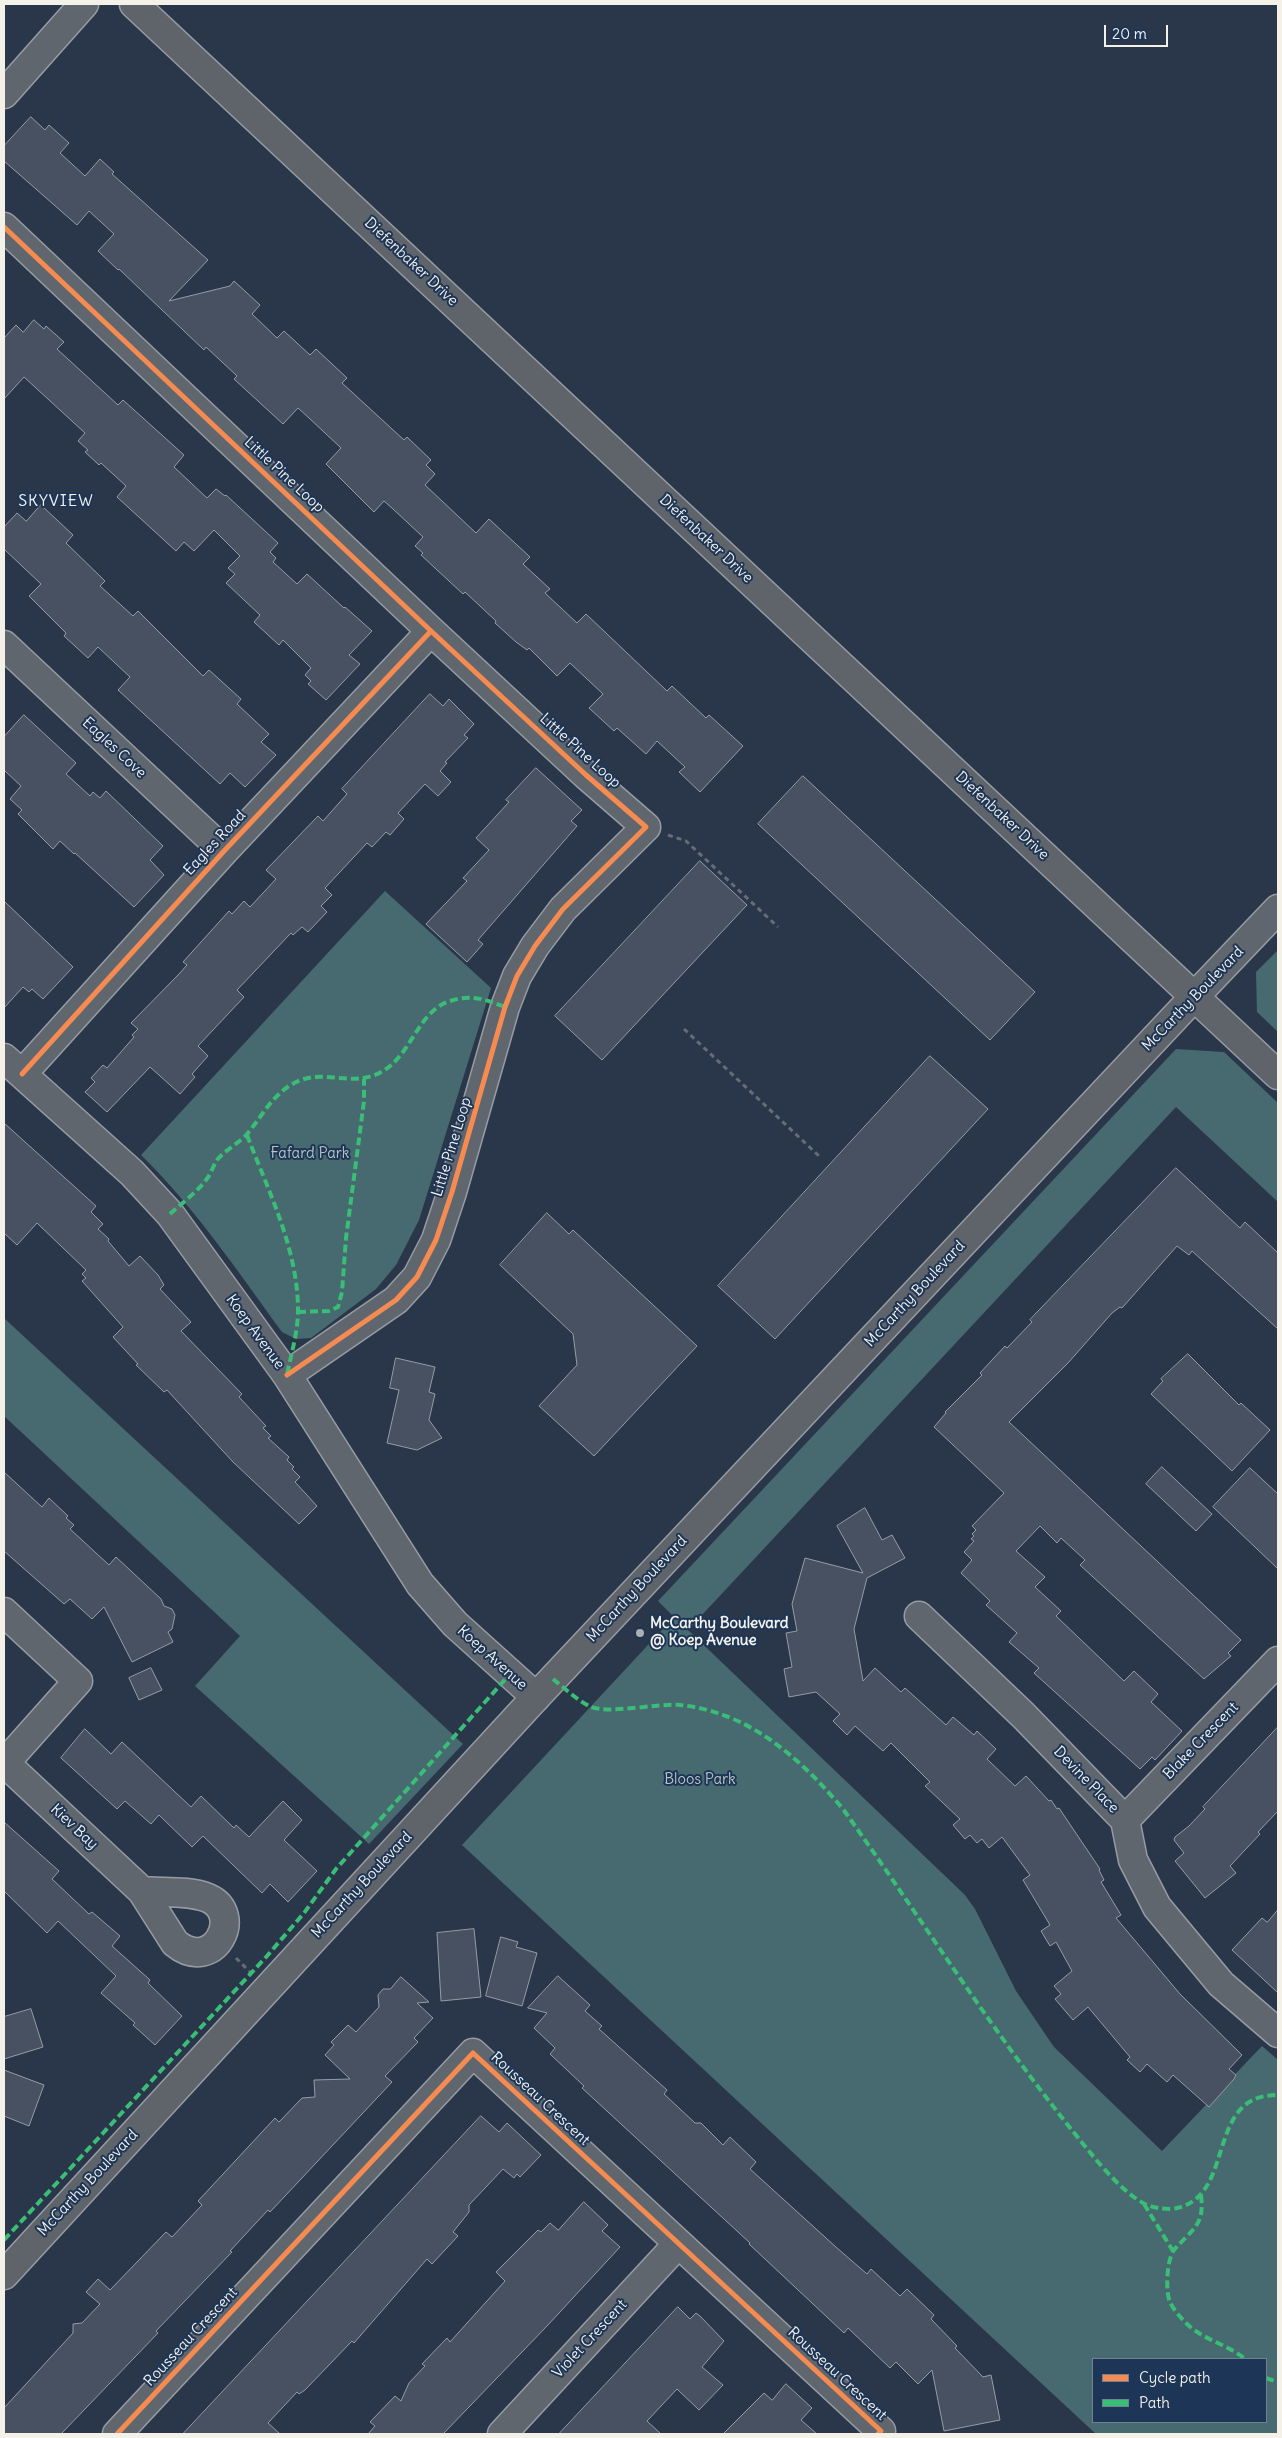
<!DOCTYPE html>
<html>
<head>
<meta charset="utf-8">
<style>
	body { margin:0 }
	#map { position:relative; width:1282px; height:2438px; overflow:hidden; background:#2a374a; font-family:Delius,sans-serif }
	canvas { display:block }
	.frame { position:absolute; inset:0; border:5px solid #f4f1e8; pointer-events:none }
	.legend { position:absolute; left:1092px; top:2358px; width:175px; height:65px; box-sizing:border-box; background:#1d3557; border:1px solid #738091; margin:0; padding:6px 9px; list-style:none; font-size:15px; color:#f4f1e8 }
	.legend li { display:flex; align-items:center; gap:10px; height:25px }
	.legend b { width:25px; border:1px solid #738091 }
	.scale { position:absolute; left:1104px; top:25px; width:64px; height:22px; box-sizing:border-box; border:2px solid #f4f1e8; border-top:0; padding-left:6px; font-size:15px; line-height:18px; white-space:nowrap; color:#f4f1e8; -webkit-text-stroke:4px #1d3557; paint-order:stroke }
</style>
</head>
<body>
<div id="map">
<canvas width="1282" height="2438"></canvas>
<div class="frame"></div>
<ul class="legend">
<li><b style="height:6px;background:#f68b52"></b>Cycle path</li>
<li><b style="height:6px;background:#3abd76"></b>Path</li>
</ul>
<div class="scale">20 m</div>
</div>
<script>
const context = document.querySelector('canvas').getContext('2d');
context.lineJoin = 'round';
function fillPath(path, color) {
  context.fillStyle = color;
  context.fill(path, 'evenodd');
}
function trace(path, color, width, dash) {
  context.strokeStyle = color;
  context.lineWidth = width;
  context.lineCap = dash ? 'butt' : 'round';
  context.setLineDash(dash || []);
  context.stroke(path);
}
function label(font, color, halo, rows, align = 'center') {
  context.font = font + ' Delius,sans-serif';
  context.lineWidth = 4;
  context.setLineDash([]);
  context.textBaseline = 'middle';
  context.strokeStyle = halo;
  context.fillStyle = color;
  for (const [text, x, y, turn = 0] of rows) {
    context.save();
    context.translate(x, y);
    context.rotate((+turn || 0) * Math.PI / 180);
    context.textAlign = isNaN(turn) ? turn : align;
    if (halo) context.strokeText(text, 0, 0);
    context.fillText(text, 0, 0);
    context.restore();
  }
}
fillPath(new Path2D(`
	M385 891 491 988 419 1220 396 1265 376 1289 311 1338 296 1339 282 1332C237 1270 195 1208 141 1155Z
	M1278 950V1032L1257 1012 1256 972Z
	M1176 1049 1224 1052 1278 1103V1202L1176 1107 688 1630 965 1895 975 1909 1016 1991 1054 2047 1162 2151 1262 2046 1278 2060V2434H1096L462 1845 674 1617 658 1601ZM1093 2359H1266V2422H1093Z
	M4 1318 463 1744 369 1844 195 1686 240 1636 4 1416Z`), '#466a6f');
const building = new Path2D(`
	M31 117 45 130 49 125 69 143 60 153 85 176 100 159 114 172 112 174 208 260 169 301 230 286 234 281 260 305 252 314 277 338 284 331 310 355 316 349 347 378 342 383 404 440 407 437 431 460 426 465 435 474 425 485 476 533 489 519 530 557 523 564 550 589 545 593 577 623 586 614 667 691 672 686 706 718 709 715 743 746 700 792 679 772 685 767 657 741 646 754 617 728 614 731 589 708 603 694 570 663 557 676 529 648 527 650 516 642 495 623 496 621 465 592 463 594 421 555 423 553 415 546 423 537 393 509 384 501 374 512 326 464 341 448 309 418 298 408 283 424 234 379 237 376 206 347 204 350 119 269 118 270 98 251 114 234 89 211 77 225 4 161V146Z
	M34 320 44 329 46 326 64 342 57 349 118 405 123 400 184 455 174 467 207 498 216 489 225 496 226 495 278 543 270 552 276 558 273 562 297 584 307 574 344 608 345 607 372 631 349 655 360 664 326 700 308 684 311 681 305 675 311 668 283 640 279 645 254 622 260 615 226 583 235 574 228 568 240 556 214 530 194 551 184 542 176 551 117 497 126 486 101 463 99 465 85 452 88 450 78 441 85 433 24 377 4 399V338L16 325 23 332Z
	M41 505 73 535 66 543 105 581 100 586 133 616 138 611 203 676 209 670 241 699 237 704 269 734 261 742 276 755 245 787 230 773 220 784 118 690 130 677 98 647 88 658 64 636 66 633 29 596 41 584 4 549V527L17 513 26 521Z
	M430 694 443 706 449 699 474 724 464 735 468 738 445 762 447 763 440 771 451 782 438 796 425 784 398 813 404 819 390 835 386 832 372 847 367 843 325 888 332 895 321 906 327 912 308 932 302 927 293 935 291 933 237 990 244 997 198 1046 208 1056 192 1074 195 1077 180 1094 150 1067 107 1112 85 1092 95 1082 91 1078 103 1065 107 1068 134 1037 132 1035 138 1029 131 1023 179 974 187 965 183 962 229 911 232 914 244 901 250 907 276 879 266 870 318 816 323 821 347 794 342 789Z
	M24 715 76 763 66 774 90 796 93 792 100 798 106 791 163 846 150 860 164 875 134 907 75 853 74 854 60 841 53 849 18 814 22 810 10 799 21 786 4 770V737Z
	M536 768 582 810 571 821 577 826 478 940 483 944 467 962 426 924 467 881 463 878 489 850 476 838 509 802 506 800Z
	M803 776 1035 992 990 1040 758 824Z
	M700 861 747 905 602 1060 555 1016Z
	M4 901 73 967 43 999 32 989 29 992 23 987 4 1008Z
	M930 1056 988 1109 775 1339 718 1286Z
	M4 1123 96 1206 91 1212 103 1224 98 1229 109 1239 108 1241 129 1266 140 1256 158 1275 164 1285 160 1289 191 1322 181 1331 242 1394 239 1397 266 1426 263 1428 271 1436 268 1438 289 1457 287 1460 294 1467 292 1469 300 1477 295 1482 317 1506 299 1524 233 1462 167 1390 164 1392 136 1365 138 1364 113 1337 123 1327 82 1281 86 1278 82 1274 86 1270 37 1223 17 1245 4 1233Z
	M1176 1168 1240 1228 1245 1222 1278 1253V1329L1192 1251 1189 1255 1177 1246 1122 1308 1120 1307 1112 1313 1068 1363 1009 1422 1241 1640 1228 1653 1231 1656 1204 1679 1080 1565 1085 1560 1061 1538 1057 1543 1040 1526 1016 1551 1045 1577 1035 1587 1061 1611 1056 1616 1124 1681 1134 1671 1158 1694 1151 1702 1182 1731 1155 1760 1152 1757 1140 1769 1034 1673 1039 1668 1009 1642 1017 1633 986 1605 990 1601 961 1573 972 1560 964 1552 974 1541 971 1539 974 1536 972 1534 976 1530 972 1526 1004 1493 934 1427 946 1413 945 1412 982 1375 980 1373 1005 1346 1007 1348 1032 1322 1030 1320Z
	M547 1213 569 1234 573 1230 697 1346 594 1456 539 1406 577 1365 573 1334 500 1265Z
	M1188 1354 1239 1405 1241 1403 1270 1430 1232 1471 1151 1394 1163 1381 1161 1379Z
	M396 1358 435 1367 429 1392 435 1394 429 1420 442 1438 417 1450 387 1443 399 1390 390 1388Z
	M1162 1467 1212 1514 1196 1531 1146 1484Z
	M1250 1468 1278 1494V1569L1213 1507Z
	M4 1472 42 1507 49 1498 68 1516 66 1518 74 1525 70 1529 109 1565 116 1557 161 1599 164 1606 172 1609 175 1615 172 1629 168 1632 173 1642 132 1662 104 1607 92 1619 70 1599 64 1604 4 1551Z
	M865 1508 882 1540 892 1535 905 1558 867 1578 854 1629 863 1681 875 1668 901 1692 905 1688 946 1725 953 1717 974 1735 977 1731 996 1749 987 1759 1015 1786 1026 1776 1049 1801 1051 1800 1057 1809 1059 1808 1100 1869 1099 1870 1104 1880 1101 1882 1121 1915 1116 1918 1180 1994 1242 2055 1229 2069 1236 2075 1234 2079 1209 2107 1173 2075 1167 2082 1147 2064 1140 2072 1127 2060 1130 2057 1088 2007 1073 2020 1055 1999 1061 1994 1054 1986 1072 1971 1056 1942 1050 1946 1041 1931 1050 1925 1023 1880 1030 1875 1002 1837 989 1848 982 1839 977 1843 970 1835 965 1839 953 1825 960 1819 925 1786 930 1782 891 1743 883 1751 855 1726 847 1735 833 1721 840 1714 816 1692 789 1697 784 1669 792 1667 786 1633 797 1631 792 1604 805 1558 863 1573 837 1526Z
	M151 1668 162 1690 139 1700 129 1678Z
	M1278 1727V1811L1258 1832 1260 1834 1230 1866 1236 1873 1205 1898 1175 1861 1184 1853 1174 1840 1175 1837 1189 1826 1205 1809 1203 1807Z
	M85 1729 111 1754 122 1742 191 1807 201 1796 234 1828 236 1825 249 1837 283 1801 302 1820 284 1840 317 1871 288 1902 270 1884 262 1893 203 1836 192 1847 159 1815 151 1824 125 1801 117 1809 61 1758Z
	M4 1822 59 1871 52 1879 89 1914 92 1912 120 1936 112 1946 150 1980 148 1983 182 2016 155 2045 133 2025 135 2023 101 1993 116 1976 58 1921 47 1933 4 1891Z
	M1278 1910V1993L1232 1950 1262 1918 1267 1922Z
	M474 1929 481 1997 441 2001 437 1933Z
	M501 1937 518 1942 516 1947 537 1953 522 2006 486 1996Z
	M558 1976 590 2005 585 2011 602 2026 599 2029 667 2090 664 2094 695 2123H701L723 2145 730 2137 756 2162 750 2169 837 2248 867 2274 871 2269 900 2296 907 2289 934 2315 931 2319 957 2346 955 2348 983 2377 991 2375 1000 2420 944 2431 932 2370 918 2384 896 2362 890 2368 848 2328 844 2333 749 2244 750 2243 582 2088 584 2086 550 2054 555 2048 534 2028 547 2013 528 2008Z
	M401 1977 429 2002 417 2003 433 2018 414 2038 418 2042 385 2076 392 2082 270 2212 268 2210 230 2251 232 2252 156 2331 158 2333 61 2434H4V2408L73 2333V2324L82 2323 100 2304 86 2292 98 2279 110 2290 166 2232 172 2237 202 2205 198 2201 275 2118 279 2122 302 2098 315 2097 314 2080 350 2079 325 2055 334 2045 331 2042 348 2025 356 2032 379 2007 378 1995 383 1989H390Z
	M31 2009 43 2047 4 2059V2017Z
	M4 2070 44 2085 29 2126 4 2116Z
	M481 2116 499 2132 507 2123 541 2155 520 2177 517 2174 514 2178 503 2169 469 2205V2212L453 2232 458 2236 432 2264 427 2259 354 2343 352 2341 305 2390 299 2394 297 2392 268 2423 280 2434H183Z
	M584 2202 608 2225 602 2231 620 2247 547 2326 443 2434H368L375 2426 370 2422 395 2396 401 2401 409 2383 425 2366 422 2364 447 2338 450 2342 505 2281 496 2272 538 2230 541 2232 550 2223 558 2230Z
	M678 2307 690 2319 696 2313 700 2316 724 2341 702 2367 723 2385 699 2410 677 2389 647 2421 661 2434H559Z
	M786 2384 812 2408 801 2420 817 2434H723L764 2393 772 2400Z`);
fillPath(building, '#485162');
trace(building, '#979ca3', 1);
const minor = new Path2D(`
	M4 94 84 4
	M4 227 431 631 586 775 646 827 563 909 535 946 517 976 505 1007 452 1192 436 1240 417 1277 396 1300 287 1375
	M4 645 224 851
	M1194 997 1278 909
	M4 1058 132 1173 170 1214 287 1375 420 1584 455 1624 536 1697
	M22 1074 224 851 431 631
	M4 1612 78 1681 4 1764
	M919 1616 1023 1715 1125 1820 1133 1860 1157 1907 1221 1984 1278 2033
	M5 1763 142 1891 175 1943C214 1975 245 1914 208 1898 189 1890 162 1893 142 1891
	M1125 1820 1278 1661
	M117 2434 473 2053 881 2431 878 2434
	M502 2434 677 2245`);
const major = new Path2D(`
	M134 4 1278 1075
	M4 2275 536 1697 1194 997`);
trace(minor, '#979ca3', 31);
trace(major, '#979ca3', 31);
trace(new Path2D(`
	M668 835 686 841 778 927
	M684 1029 819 1156
	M236 1958 251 1973`), '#666d76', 3, [5, 4]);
trace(minor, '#60666e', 28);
trace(major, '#5e646a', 28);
trace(new Path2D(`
	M247 1135C269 1193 299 1251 298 1314 297 1335 291 1355 287 1375
	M170 1214C182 1203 196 1193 206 1180 211 1174 213 1166 217 1160 226 1149 240 1143 248 1133 265 1112 275 1090 301 1080 328 1070 354 1088 383 1071 412 1054 418 1011 450 1001 471 994 484 999 505 1007
	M298 1312 329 1311 338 1307 342 1292 346 1238 364 1101V1079
	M553 1679C564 1688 576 1699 589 1706 606 1715 657 1703 680 1705 749 1712 800 1758 843 1809 919 1915 989 2027 1071 2129 1089 2151 1120 2192 1145 2204 1154 2208 1162 2209 1171 2209 1239 2201 1202 2094 1278 2095
	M1201 2195C1205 2226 1192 2229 1174 2250 1167 2259 1165 2291 1170 2302 1173 2309 1181 2318 1186 2323 1203 2340 1227 2344 1245 2359
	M1144 2204 1173 2251
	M4 2240 267 1956 304 1913 336 1869 510 1674
	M1266 2378 1278 2382`), '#3abd76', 4, [8, 4]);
trace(new Path2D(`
	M4 227 431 631 586 775 646 827 563 909 535 946 517 976 505 1007 452 1192 436 1240 417 1277 396 1300 287 1375
	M22 1074 224 851 431 631
	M117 2434 473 2053 881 2431 878 2434`), '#f68b52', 5);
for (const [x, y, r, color] of [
	[640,1633,5,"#adb0b1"]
]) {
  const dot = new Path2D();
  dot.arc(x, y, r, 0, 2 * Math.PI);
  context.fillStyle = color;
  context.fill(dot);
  trace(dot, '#1d3557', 2);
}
label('15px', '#f4f1e8', '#1d3557', [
	["Diefenbaker Drive",411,262,43],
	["Little Pine Loop",284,475,43],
	["Diefenbaker Drive",706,539,43],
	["Eagles Cove",114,748,43],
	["Little Pine Loop",580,751,42],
	["Diefenbaker Drive",1002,816,43],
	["Eagles Road",215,843,-47],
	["McCarthy Boulevard",1193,999,-46],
	["Little Pine Loop",452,1147,-73],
	["McCarthy Boulevard",915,1294,-47],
	["Koep Avenue",255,1332,54],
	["McCarthy Boulevard",637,1589,-47],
	["Koep Avenue",492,1658,42],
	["Blake Crescent",1201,1741,-46],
	["Devine Place",1086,1780,46],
	["Kiev Bay",74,1827,43],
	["McCarthy Boulevard",362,1885,-47],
	["Rousseau Crescent",540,2099,43],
	["McCarthy Boulevard",88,2183,-47],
	["Rousseau Crescent",191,2337,-47],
	["Violet Crescent",590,2339,-47],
	["Rousseau Crescent",837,2374,43]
]);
label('15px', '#b8c5c0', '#1d3557', [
	["Fafard Park",310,1154],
	["Bloos Park",700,1780]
]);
label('bold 15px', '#f4f1e8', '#1d3557', [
	["McCarthy Boulevard",650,1624],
	["@ Koep Avenue",650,1641]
], 'left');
context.letterSpacing = '1px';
label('16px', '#f4f1e8', '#1d3557', [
	["SKYVIEW",56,501]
]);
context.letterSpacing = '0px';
</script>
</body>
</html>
